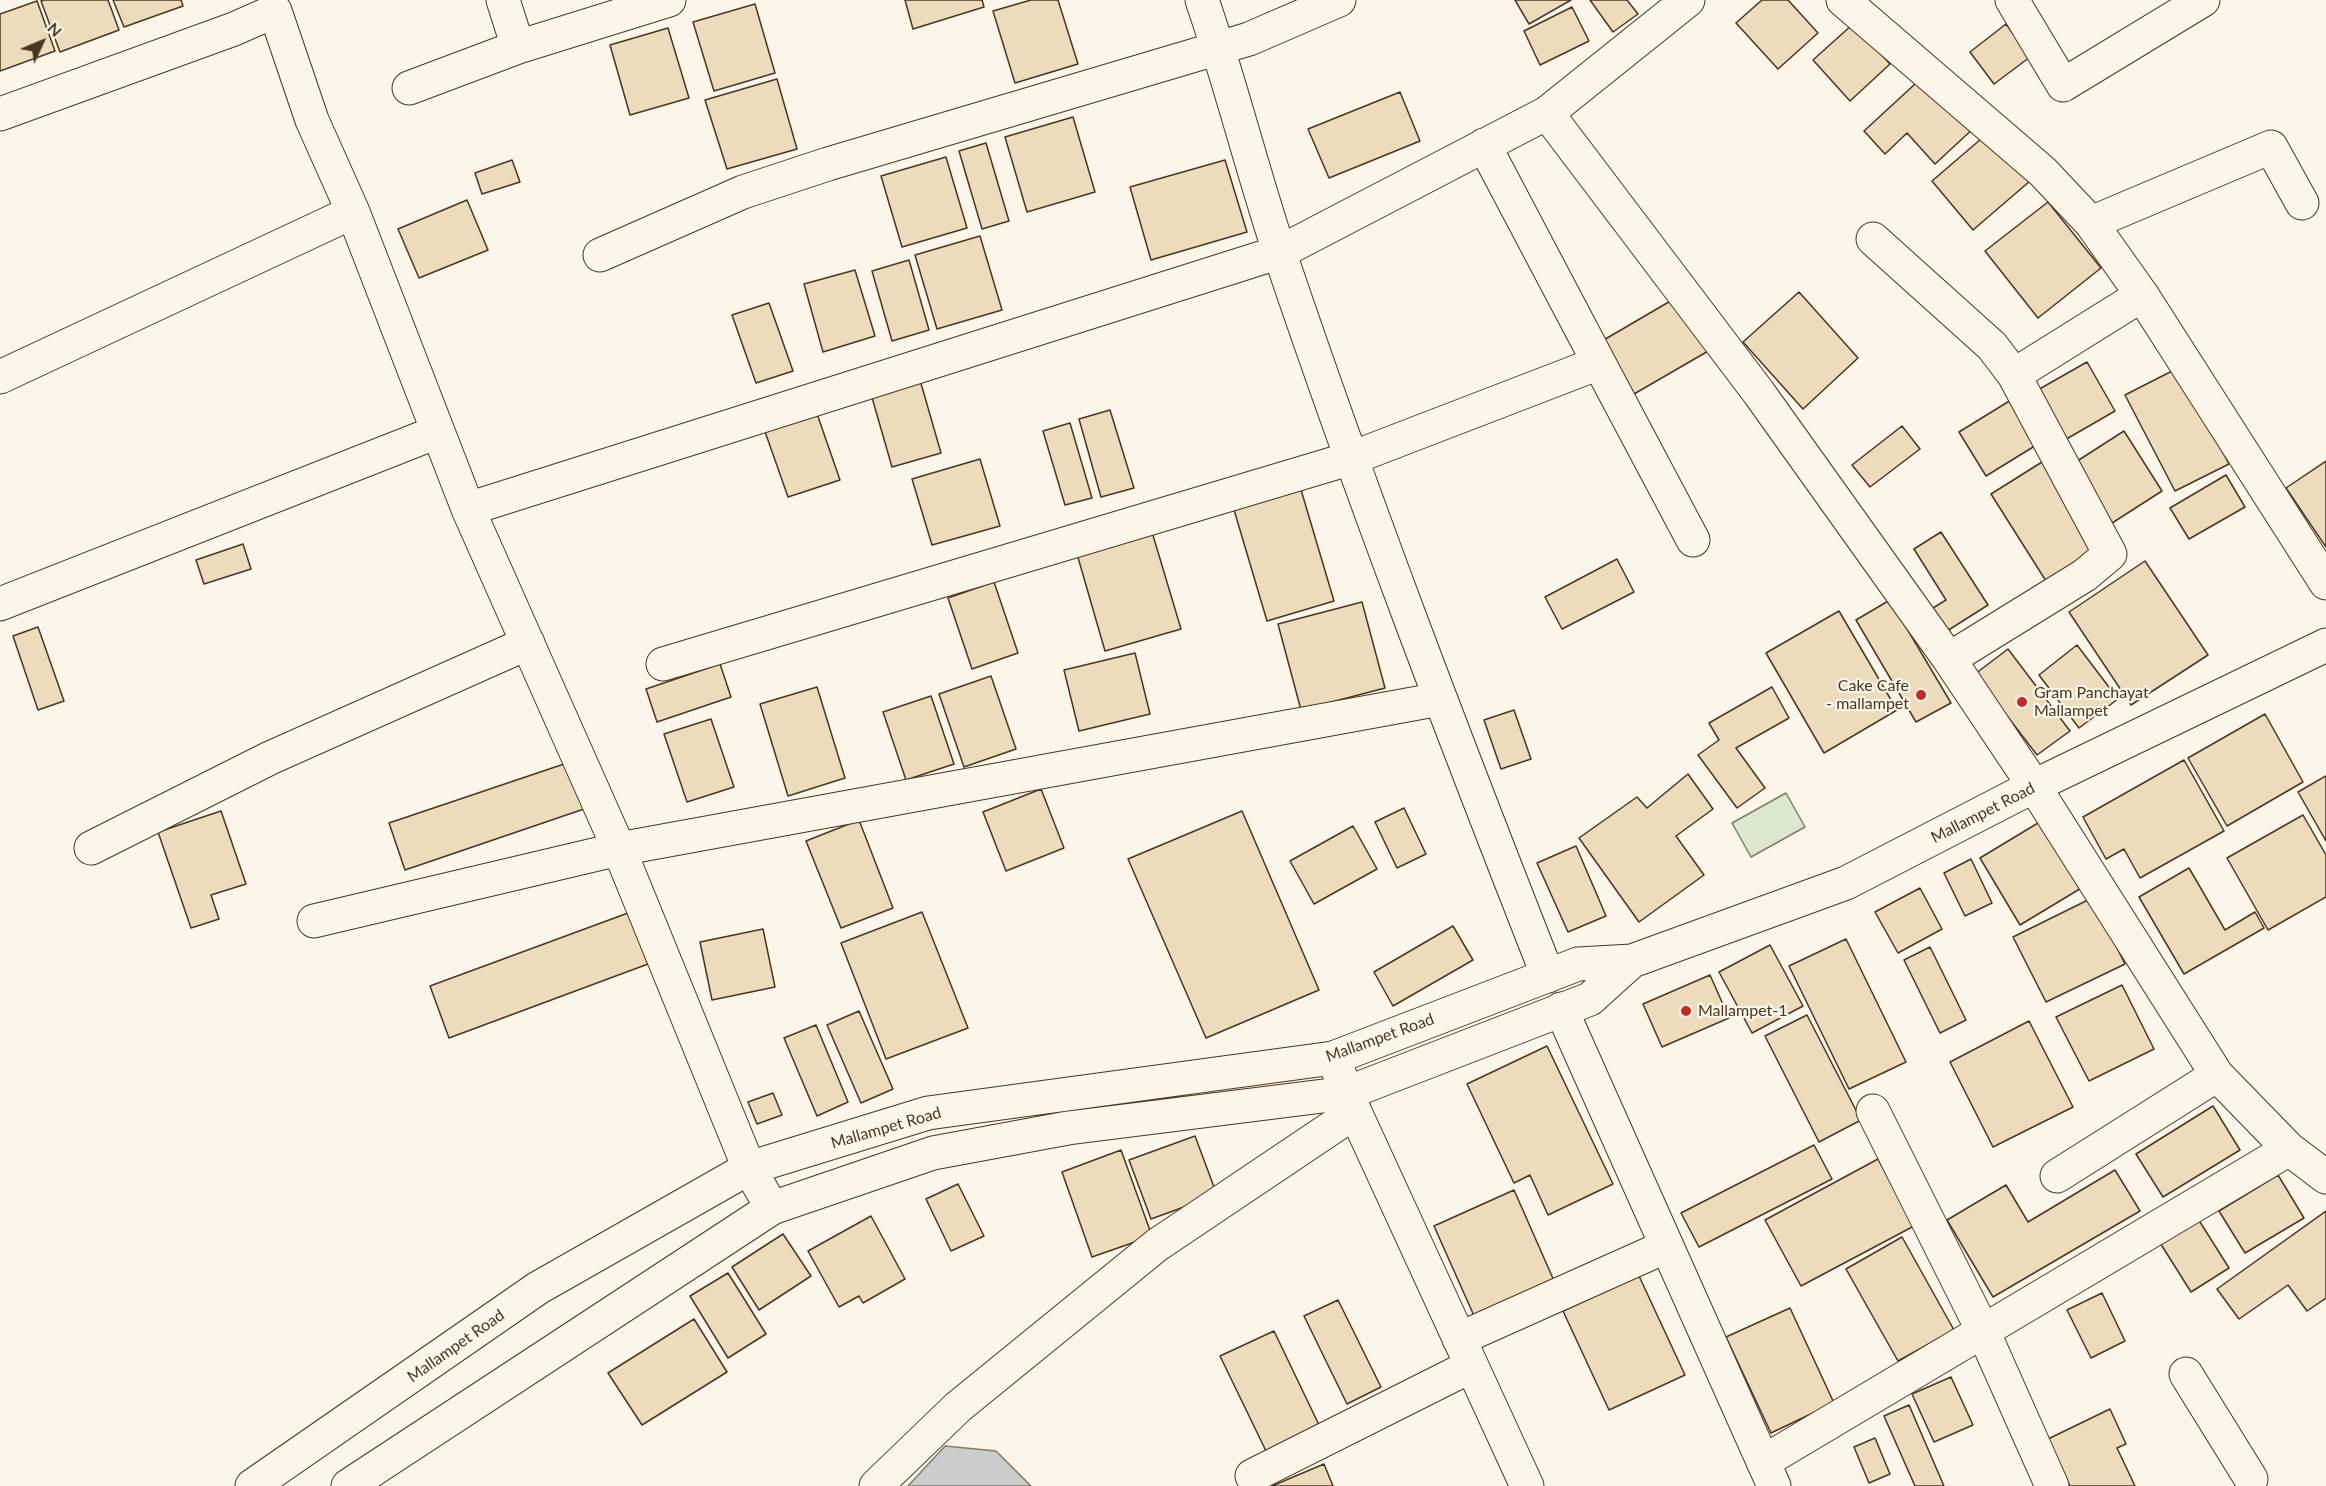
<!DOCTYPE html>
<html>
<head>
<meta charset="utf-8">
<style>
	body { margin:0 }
	#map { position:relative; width:2326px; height:1486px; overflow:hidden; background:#fbf6e9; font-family:Lato,sans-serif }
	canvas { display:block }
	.north { position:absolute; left:12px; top:12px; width:60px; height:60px; -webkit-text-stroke:4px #fbf6e9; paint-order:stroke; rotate:46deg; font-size:16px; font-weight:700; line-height:24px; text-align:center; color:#4a3520 }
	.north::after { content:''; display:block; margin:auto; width:21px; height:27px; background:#4a3520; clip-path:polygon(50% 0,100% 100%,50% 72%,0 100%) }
</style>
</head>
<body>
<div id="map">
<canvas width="2326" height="1486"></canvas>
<div class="north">N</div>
</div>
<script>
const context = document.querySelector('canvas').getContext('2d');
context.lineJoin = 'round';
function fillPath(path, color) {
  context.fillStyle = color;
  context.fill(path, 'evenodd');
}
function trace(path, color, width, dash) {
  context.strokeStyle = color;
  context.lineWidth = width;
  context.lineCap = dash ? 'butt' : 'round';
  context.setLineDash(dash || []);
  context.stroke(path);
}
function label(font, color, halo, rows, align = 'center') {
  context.font = font + ' Lato,sans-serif';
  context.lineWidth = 4.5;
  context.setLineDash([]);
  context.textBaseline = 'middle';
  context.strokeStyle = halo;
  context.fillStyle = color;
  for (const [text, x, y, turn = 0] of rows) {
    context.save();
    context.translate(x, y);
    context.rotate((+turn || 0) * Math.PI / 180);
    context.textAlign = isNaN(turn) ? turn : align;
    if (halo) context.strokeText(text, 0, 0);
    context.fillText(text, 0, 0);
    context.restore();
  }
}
const green = new Path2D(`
	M1786 793 1805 827 1751 857 1732 823Z`);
fillPath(green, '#dce7d0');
trace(green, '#887966', 1.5);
const water = new Path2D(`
	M945 1446 996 1451 1031 1486H908Z`);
fillPath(water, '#c9cecd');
trace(water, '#887966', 1.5);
const building = new Path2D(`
	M44 0H108L119 30 60 52 41 1Z
	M113 0H181L183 6 124 27Z
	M905 0H982L984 7 913 29Z
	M1031 0H1058L1078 64 1015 83 993 11Z
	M1515 0H1571L1529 24Z
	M1590 0H1627L1638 14 1613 32Z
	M1762 0H1788L1818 33 1778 69 1736 23Z
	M37 1 55 51 0 71V14Z
	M755 4 775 73 714 91 693 22Z
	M1572 7 1589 41 1540 65 1524 31Z
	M1853 24 1890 64 1850 101 1813 60Z
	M2006 24 2030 57 1994 84 1970 52Z
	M668 28 689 98 630 115 610 45Z
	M1927 73 1976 126 1935 164 1907 133 1885 154 1864 131Z
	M777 79 797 149 727 169 705 100Z
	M1400 92 1420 141 1329 178 1308 129Z
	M1073 117 1095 192 1027 212 1005 137Z
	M1988 133 2030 181 1973 230 1932 181Z
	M986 143 1009 221 982 229 959 151Z
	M946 157 967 228 902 247 881 176Z
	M512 160 520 182 482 194 475 173Z
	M1225 160 1247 232 1151 260 1130 187Z
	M467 200 488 250 419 278 398 229Z
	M2048 202 2101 268 2038 318 1985 251Z
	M980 236 1002 310 937 329 915 255Z
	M909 260 929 330 892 341 872 271Z
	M855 270 875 336 823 352 804 284Z
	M1799 292 1858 358 1803 409 1743 342Z
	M1679 296 1710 350 1634 394 1602 341Z
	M769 303 793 371 756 383 732 315Z
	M2087 362 2115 411 2063 441 2036 391Z
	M2178 368 2229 464 2175 491 2125 395Z
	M920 380 941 453 892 467 871 394Z
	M2011 400 2038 444 1986 476 1959 432Z
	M815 408 840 480 788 497 763 426Z
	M1110 410 1134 488 1101 497 1079 419Z
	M1070 423 1092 498 1065 505 1043 431Z
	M1902 426 1920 449 1870 487 1852 465Z
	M2124 431 2162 491 2109 525 2071 465Z
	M980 459 1000 526 932 545 912 479Z
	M2326 461V547L2286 488Z
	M2042 462 2097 549 2046 581 1991 494Z
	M2226 475 2245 507 2189 539 2170 508Z
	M1299 483 1334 601 1267 621 1232 503Z
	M1152 532 1181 629 1105 651 1077 554Z
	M1941 532 1988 605 1947 631 1933 608 1946 600 1914 549Z
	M243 544 251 569 204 584 196 560Z
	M1617 559 1634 592 1562 629 1545 597Z
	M2145 561 2208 655 2131 705 2069 612Z
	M994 582 1018 653 972 669 948 598Z
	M1890 600 1951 703 1916 722 1856 620Z
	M1362 602 1385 688 1301 710 1278 624Z
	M1839 611 1897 710 1824 753 1766 653Z
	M38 627 64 701 38 710 13 636Z
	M2077 645 2118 699 2079 728 2039 675Z
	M2008 649 2070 731 2037 755 1975 674Z
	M1135 653 1150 714 1079 731 1064 670Z
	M720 664 731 697 657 722 646 689Z
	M991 676 1016 749 964 767 939 694Z
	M817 687 845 778 788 796 760 704Z
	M1772 687 1789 718 1736 748 1765 788 1737 808 1698 755 1719 740 1709 723Z
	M931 696 954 764 906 780 883 712Z
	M1514 710 1531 759 1501 769 1484 720Z
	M2265 714 2303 782 2227 826 2188 758Z
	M711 719 734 787 687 802 664 734Z
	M2184 760 2224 831 2140 878 2124 849 2106 859 2083 817Z
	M567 763 584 809 405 870 389 823Z
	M1688 774 1713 809 1676 836 1704 875 1639 922 1579 838 1637 797 1647 808Z
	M2326 776V841L2298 792Z
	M1041 789 1064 848 1006 871 983 812Z
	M1404 808 1426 854 1397 868 1375 822Z
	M221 811 246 884 211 895 219 919 191 928 158 832Z
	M1242 811 1319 990 1206 1038 1128 859Z
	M2303 815 2326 855V897L2268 930 2227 858Z
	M859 820 893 908 841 928 806 841Z
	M2043 820 2083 887 2020 925 1980 858Z
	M1353 826 1377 869 1314 904 1290 861Z
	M1576 846 1606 916 1568 932 1537 863Z
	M1971 859 1992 903 1965 916 1944 873Z
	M2189 868 2225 930 2255 912 2264 928 2184 974 2139 897Z
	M1920 888 1942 929 1898 953 1875 912Z
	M2092 898 2125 964 2046 1002 2013 937Z
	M922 912 968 1028 886 1059 841 943Z
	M628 913 648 964 449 1038 430 986Z
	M1453 926 1473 960 1393 1006 1374 972Z
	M763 929 775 987 712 1000 700 942Z
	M1846 939 1906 1062 1849 1089 1789 966Z
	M1770 945 1803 1006 1752 1033 1719 972Z
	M1930 947 1966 1020 1940 1033 1904 960Z
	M1710 975 1729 1018 1662 1047 1643 1004Z
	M2122 985 2154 1049 2089 1081 2056 1017Z
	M859 1011 893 1089 861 1103 827 1025Z
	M1807 1015 1861 1120 1819 1142 1765 1036Z
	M2029 1021 2073 1107 1993 1147 1950 1062Z
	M816 1025 848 1102 817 1116 784 1038Z
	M1547 1046 1613 1184 1548 1215 1530 1175 1514 1183 1467 1084Z
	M773 1093 782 1115 757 1124 748 1102Z
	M2213 1106 2240 1150 2163 1197 2136 1154Z
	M1195 1136 1217 1195 1151 1219 1129 1160Z
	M1814 1145 1832 1179 1699 1247 1681 1213Z
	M1121 1150 1152 1236 1092 1257 1062 1172Z
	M1878 1159 1914 1226 1801 1286 1765 1220Z
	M2115 1170 2140 1211 1993 1297 1947 1220 2006 1185 2028 1222Z
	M2278 1175 2304 1218 2245 1253 2219 1211Z
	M958 1184 984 1236 951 1251 926 1199Z
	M1514 1190 1555 1283 1475 1318 1434 1226Z
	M2326 1211V1298L2307 1311 2288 1285 2239 1319 2217 1289Z
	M2195 1214 2229 1268 2191 1292 2157 1238Z
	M871 1216 905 1279 863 1303 859 1296 839 1307 808 1251Z
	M783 1234 811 1276 759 1310 732 1267Z
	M1902 1237 1954 1330 1898 1361 1846 1269Z
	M728 1273 766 1334 728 1358 690 1296Z
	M1639 1276 1685 1375 1609 1410 1563 1311Z
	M2102 1293 2125 1341 2091 1358 2067 1310Z
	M1338 1300 1381 1387 1347 1404 1304 1316Z
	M1790 1308 1834 1403 1771 1433 1726 1337Z
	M694 1319 727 1372 642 1425 608 1373Z
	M1274 1331 1319 1425 1266 1451 1220 1356Z
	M1951 1377 1973 1425 1934 1442 1912 1394Z
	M1909 1405 1944 1486H1915L1884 1416Z
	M2110 1409 2126 1444 2117 1448 2135 1486H2070L2048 1439Z
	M1875 1438 1890 1474 1869 1483 1854 1447Z
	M1324 1464 1333 1486H1272Z`);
fillPath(building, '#ecdcbc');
trace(building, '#4a3520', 1.5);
const minor = new Path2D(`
	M503 0 518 47
	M1202 0C1231 84 1252 170 1280 254 1362 497 1454 737 1548 976
	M1843 0 2043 172 2091 223 2142 295 2326 583
	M2012 0 2063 85 2203 0
	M409 88 518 47 669 0
	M1547 113 1759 393 1949 659 2034 786 2217 1075 2289 1149 2326 1177
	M0 114 234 29 275 11 312 120 353 212 468 509 619 849 749 1168 772 1208
	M1484 145 1599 363
	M2091 223 2271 147 2302 203
	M1873 239 1992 346 2014 375
	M600 255 743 192 828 164 1249 39 1339 0
	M0 377 353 212
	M468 509 1280 252 1547 113 1688 0
	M0 604 437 432
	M1949 659 2085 575 2110 554 2014 375 2142 295
	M663 664 1352 458 1599 363 1693 540
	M91 848 270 758 528 643
	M314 921 619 849 1440 699
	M1561 1009 1774 1486
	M1333 1058 1355 1112 1527 1486
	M1873 1111 1983 1331 2052 1486
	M2057 1176 2217 1075
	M1459 1339 1667 1246
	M2186 1374 2251 1479
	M1763 1462 2289 1149
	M1252 1476 1471 1366
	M876 1486 958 1407 1157 1245 1355 1112`);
const major = new Path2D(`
	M252 1486 538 1288 749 1168 928 1113 1333 1058 1578 964 1632 961 1846 883 2034 786 2326 645
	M348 1486 772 1208 933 1153 1068 1128 1347 1093 1590 999 1632 961`);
trace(minor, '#4a3520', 35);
trace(major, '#4a3520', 35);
trace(minor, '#fbf6e9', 33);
trace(major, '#fbf6e9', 33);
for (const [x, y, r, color] of [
	[1921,695,6,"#c62828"],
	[2022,702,6,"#c62828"],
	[1686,1011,6,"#c62828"]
]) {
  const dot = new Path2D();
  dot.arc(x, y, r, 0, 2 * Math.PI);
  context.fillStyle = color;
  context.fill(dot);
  trace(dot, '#fbf6e9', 2);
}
label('16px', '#4a3520', '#fbf6e9', [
	["Cake Cafe",1909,686,"right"],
	["- mallampet",1909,704,"right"],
	["Gram Panchayat",2034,693],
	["Mallampet",2034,711],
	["Mallampet-1",1698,1011]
], 'left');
label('16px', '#4a3520', '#fbf6e9', [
	["Mallampet Road",1983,813,-27],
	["Mallampet Road",1380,1038,-20],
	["Mallampet Road",886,1128,-16],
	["Mallampet Road",456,1346,-35]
]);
</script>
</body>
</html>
